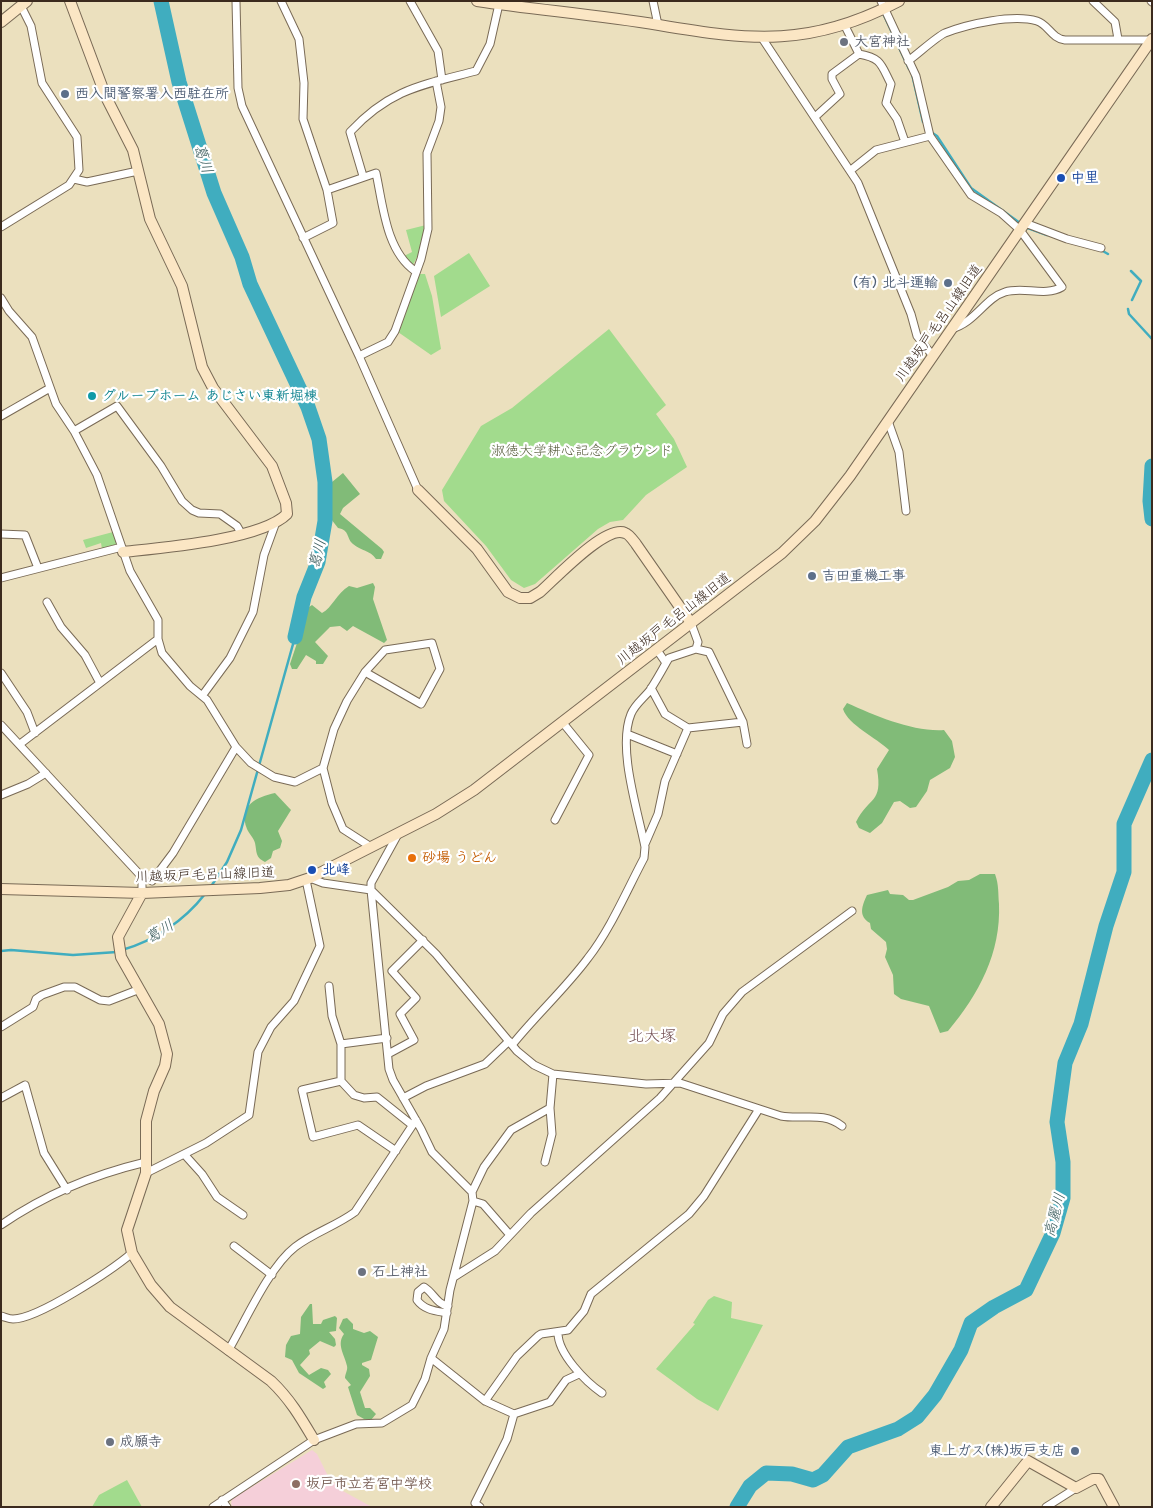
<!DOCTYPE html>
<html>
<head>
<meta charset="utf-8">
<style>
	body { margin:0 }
	#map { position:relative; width:1153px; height:1508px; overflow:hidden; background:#ebe0be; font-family:"Comic Neue",sans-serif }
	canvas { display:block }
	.frame { position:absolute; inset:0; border:2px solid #3b2a1e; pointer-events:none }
</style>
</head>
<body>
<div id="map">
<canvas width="1153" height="1508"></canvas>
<div class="frame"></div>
</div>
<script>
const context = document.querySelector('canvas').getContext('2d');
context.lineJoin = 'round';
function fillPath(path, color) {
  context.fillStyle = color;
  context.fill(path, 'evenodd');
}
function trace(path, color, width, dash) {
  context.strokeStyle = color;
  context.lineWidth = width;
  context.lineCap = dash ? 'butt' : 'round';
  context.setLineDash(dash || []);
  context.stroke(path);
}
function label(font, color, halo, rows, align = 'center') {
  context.font = font + ' "Comic Neue","Klee One",sans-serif';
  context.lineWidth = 4.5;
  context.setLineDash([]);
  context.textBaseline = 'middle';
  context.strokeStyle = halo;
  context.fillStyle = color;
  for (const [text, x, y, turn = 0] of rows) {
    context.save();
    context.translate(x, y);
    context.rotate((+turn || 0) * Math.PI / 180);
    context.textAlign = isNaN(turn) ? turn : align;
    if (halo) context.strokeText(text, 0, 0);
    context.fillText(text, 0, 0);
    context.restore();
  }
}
fillPath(new Path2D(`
	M312 1450 317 1454 329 1478 341 1490 372 1507H233L231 1504 232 1499Z`), '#f5cfd9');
fillPath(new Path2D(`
	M426 225 421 249 412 267 404 256 412 252 406 230Z
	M469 253 490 286 441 317 434 276Z
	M417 274H425L432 296 441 349 431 355 398 332Z
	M609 329 666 405 656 414 674 439 687 467 646 495 623 520 610 522 598 529 535 584 524 588 511 580 486 546 444 501 442 490 481 426 512 408Z
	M113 532 117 545 102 549 101 543 86 548 83 540Z
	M714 1296 732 1302 731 1318 763 1325 718 1411 697 1399 656 1369 695 1324 693 1323 708 1300Z
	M127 1480 142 1507H92L99 1495Z`), '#a2db8d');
fillPath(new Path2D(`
	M343 473 360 494 343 508 340 514 382 549 384 552 381 559H376C370 550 361 551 353 544 346 538 350 530 338 528L331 519 332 482Z
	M373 583 375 587 373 599 387 640 384 643 353 626 347 631 340 626 330 627 315 642 328 656 323 664H316V661L306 655 297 669H292L290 664 309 607 312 605 322 613C332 608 337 593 349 586L357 588Z
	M847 703C876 716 913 732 944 730L952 741 955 757 950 768 930 780 927 791 916 807 910 808 900 801 894 802 882 823 870 833 859 828 856 822C869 796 883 804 877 769L889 750C877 738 848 725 843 709Z
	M275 793 291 810 278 831 282 841 280 848 273 851 271 858 265 862C255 857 257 852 255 843 254 838 249 834 247 829 238 805 257 797 275 793Z
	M980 874H995C999 885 998 893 999 904 1001 953 979 994 948 1031L940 1033 929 1006 901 999 894 994 893 975 885 957 887 949 886 942 871 929 870 923C858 916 862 906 867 895L888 890 890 894 903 895 909 900H913L948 887 958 881 969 880Z
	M310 1304H312L313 1324H321L323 1320 335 1316 337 1318 336 1331 329 1332 335 1339 336 1345 334 1347 320 1341 309 1350 310 1354 300 1365 309 1375 321 1368 328 1370 331 1374 324 1382 326 1387 323 1389 299 1373 292 1360 285 1357 286 1345 291 1336 300 1334 301 1317Z
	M347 1318 353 1324V1329L364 1333 370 1331 378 1337 371 1360 362 1363V1365L369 1369 370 1376 360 1392 365 1408H370L376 1414 371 1420 364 1419 357 1415 348 1387 351 1385 345 1378C345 1374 348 1370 347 1366 345 1355 336 1345 344 1334L339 1328 343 1319Z`), '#81bb78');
trace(new Path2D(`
	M882 11 909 69
	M912 74 923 122
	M931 132 937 136 971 188 1020 223
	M1025 227 1047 235
	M1101 250 1108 254
	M1131 271 1141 281 1132 300
	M1128 309 1129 314 1152 339
	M210 888 227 862 241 830 295 637
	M122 950C154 941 184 921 205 894
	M1 951 11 950 73 955 117 952`), '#40adbf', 2.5);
trace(new Path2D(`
	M161 1 179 82 214 193 242 257 250 284 308 407 319 439 325 482V521L318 562 304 597 295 637
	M1152 466 1150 501 1152 519
	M737 1507 750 1486 766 1473 792 1474 813 1480 823 1475 848 1447 898 1429 917 1417 935 1395 961 1350 971 1323 994 1307 1026 1290 1053 1233 1063 1198V1162L1057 1122 1065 1063 1081 1024 1106 926 1124 872V824L1152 760`), '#40adbf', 15);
const street = new Path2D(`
	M236 1 238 88 242 106 359 356 418 490
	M281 1 299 39 304 83 303 119 327 190 376 173C383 205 386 251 415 271
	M410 1 438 51 442 80
	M653 1 658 25
	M881 1 916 76 930 136 971 195 1001 213 1020 230 1062 287C1045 297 1023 286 1005 292 985 298 975 323 951 329
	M1093 1 1115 22 1118 39
	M1151 1 1152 2
	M845 26 859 54C882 58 881 65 891 84L886 103 897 119 905 142
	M762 38 858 183 911 314 917 336 933 356
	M908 61C918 54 936 37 945 33 968 24 1013 14 1037 21 1049 25 1051 38 1065 40H1151
	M815 117 840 94 832 79V74L859 54
	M851 170 876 150 930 136
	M363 176 350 132C390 89 422 85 476 71L490 44 499 4
	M74 179 87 182 138 171
	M1025 223 1067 239 1101 248
	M1 227 69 185 79 170 77 137 42 83 31 26 21 6
	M303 238 333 223 327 190
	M1 298 9 311 32 337 56 404 74 431 97 475 130 571 158 620V639L162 653 190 686 207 700 236 747 251 763 274 777 295 782 323 768
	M359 356 388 342 395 331 421 259 428 229 427 153 439 121 441 107 436 81
	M1 416 50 388
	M888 421 899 452 906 511
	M74 431 117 406 161 466 182 501 192 510 199 513 220 514 237 526 241 533
	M1 534 25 535 38 568
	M1 578 122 547
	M47 602 61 627 85 655 100 683
	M691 623 698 642 696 649
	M666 663 669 658 696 649 709 652 743 722 747 744
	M365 672 421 704 440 669 432 643 385 650 365 672 347 701 334 729 323 768 332 803 343 829 371 847
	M1 673 27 712 35 733
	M651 688 665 714 688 728 743 722
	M202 696 230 658 253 612 264 555 276 522
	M1 725 142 877V893
	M627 734 677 754
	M20 744 158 639
	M1 795 28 784 46 773
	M555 820 589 755 563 723
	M398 834 371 883V890L436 954 517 1051 534 1065 553 1074 646 1084 680 1083 781 1116C803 1120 823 1111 842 1126
	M645 844 658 814 665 781 688 728
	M152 881 173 853 236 747
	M329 986 332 1016 341 1044V1081L354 1095 364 1098 377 1097 412 1125
	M1 1027 33 1007 36 999 42 995 64 987H75L100 1000 109 1001 140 989
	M341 1044 387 1038
	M512 1045C536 1015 565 989 588 958 610 930 627 890 644 858L645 847C638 811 617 748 631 714 635 704 644 698 650 690 656 681 661 672 666 663L657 650
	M388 1054 414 1040 400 1014 416 998 392 971 423 940
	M341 1081 302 1090 313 1137 358 1125 396 1151
	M1 1098 25 1085 44 1153 67 1190
	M403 1098 426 1086 485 1064 509 1041
	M184 1154 202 1174 217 1197 243 1215
	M545 1162 552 1134 550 1108
	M146 1173 206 1143 249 1115 258 1052 271 1027 294 1001 320 946 306 880
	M472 1192 484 1167 511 1130 550 1108 553 1074
	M473 1201 483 1204 510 1235
	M1 1225C44 1195 96 1174 146 1162
	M234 1246 272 1275
	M454 1277 495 1251 531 1213 660 1098 709 1043 723 1014 742 992 852 911
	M447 1313C436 1311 424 1310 417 1300L418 1292 424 1287C434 1293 436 1304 448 1306
	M1 1316C5 1317 9 1319 13 1319 38 1319 112 1270 132 1253
	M558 1333C558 1354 586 1382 602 1393
	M228 1351C245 1322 269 1267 295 1247 313 1233 336 1226 355 1212L416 1120
	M431 1358 485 1401 514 1414 507 1439 475 1503 480 1507
	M485 1401 517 1356 538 1336 541 1334 568 1330 584 1311 591 1294 689 1214 704 1196 759 1109
	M514 1414 550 1402 566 1380 579 1374
	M222 1500 227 1507
	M213 1507 314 1440 356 1424 382 1423 412 1405 425 1379 431 1358 444 1329 450 1290 473 1201 472 1192 432 1152 421 1129 393 1080 389 1069 371 890 323 883 310 878
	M1046 1507 1076 1488`);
const secondary = new Path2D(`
	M70 1 106 97 133 150 150 219 182 286 202 367 213 388 272 466 286 503 287 514C261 540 160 548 123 552
	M477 1C538 10 599 15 659 25 752 41 812 47 899 1
	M1 22 27 1
	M418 490 477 549 508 592 520 598H530L540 592C555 579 606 524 625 533 629 534 633 540 636 544L691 623
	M1 889 142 893 260 888 289 885 310 878 371 847 436 814 474 790 782 553 815 521 850 476 1152 39
	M142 893 118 937 121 957 159 1024 167 1054 165 1066 154 1091 146 1121V1173L127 1230 132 1253 151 1285 170 1307 271 1381C290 1399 301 1418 314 1440
	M991 1507 1028 1461 1076 1488 1093 1479H1099L1114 1507`);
trace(street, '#796a56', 9);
trace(secondary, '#796a56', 12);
trace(street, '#fff', 7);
trace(secondary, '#fbe6c4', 10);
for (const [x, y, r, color] of [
	[844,42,5,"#6b7280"],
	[65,94,5,"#5c6f8a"],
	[1061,178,5,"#1a4fb4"],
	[948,283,5,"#5c6f8a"],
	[92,396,5,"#0f9aa8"],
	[812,576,5,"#5c6f8a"],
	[412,858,5,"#e8710a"],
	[312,870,5,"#1a4fb4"],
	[362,1272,5,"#6b7280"],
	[110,1442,5,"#6b7280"],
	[1075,1451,5,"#5c6f8a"],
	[296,1484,5,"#8d6e63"]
]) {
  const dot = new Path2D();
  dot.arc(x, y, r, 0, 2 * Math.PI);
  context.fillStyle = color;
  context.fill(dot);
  trace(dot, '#fff', 2);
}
label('bold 14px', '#5b616d', '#fff', [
	["大宮神社",854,42],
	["石上神社",372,1272],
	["成願寺",120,1442]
], 'left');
label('bold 14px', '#4e5e75', '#fff', [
	["西入間警察署入西駐在所",75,94],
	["(有) 北斗運輸",938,283,"right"],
	["吉田重機工事",822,576],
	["東上ガス(株)坂戸支店",1065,1451,"right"]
], 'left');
label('bold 14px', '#164399', '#fff', [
	["中里",1071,178],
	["北峰",322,870]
], 'left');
label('14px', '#3b2a1e', '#fff', [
	["川越坂戸毛呂山線旧道",939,323,-55],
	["川越坂戸毛呂山線旧道",674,619,-38],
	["川越坂戸毛呂山線旧道",205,875,-2]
]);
label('bold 14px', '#0d838f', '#fff', [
	["グループホーム あじさい東新堀棟",102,396]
], 'left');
label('14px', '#5a5f3f', '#fff', [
	["淑徳大学耕心記念グラウンド",582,451]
]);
label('bold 14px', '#c56008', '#fff', [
	["砂場 うどん",422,858]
], 'left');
label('bold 14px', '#785e54', '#fff', [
	["坂戸市立若宮中学校",306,1484]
], 'left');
label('italic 15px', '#3d5e5e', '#fff', [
	["葛川",203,159,72],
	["葛川",318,554,-76],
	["葛川",160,932,-32],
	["高麗川",1055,1215,-75]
]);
label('16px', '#745054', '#fff', [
	["北大塚",652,1036]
]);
</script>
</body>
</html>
